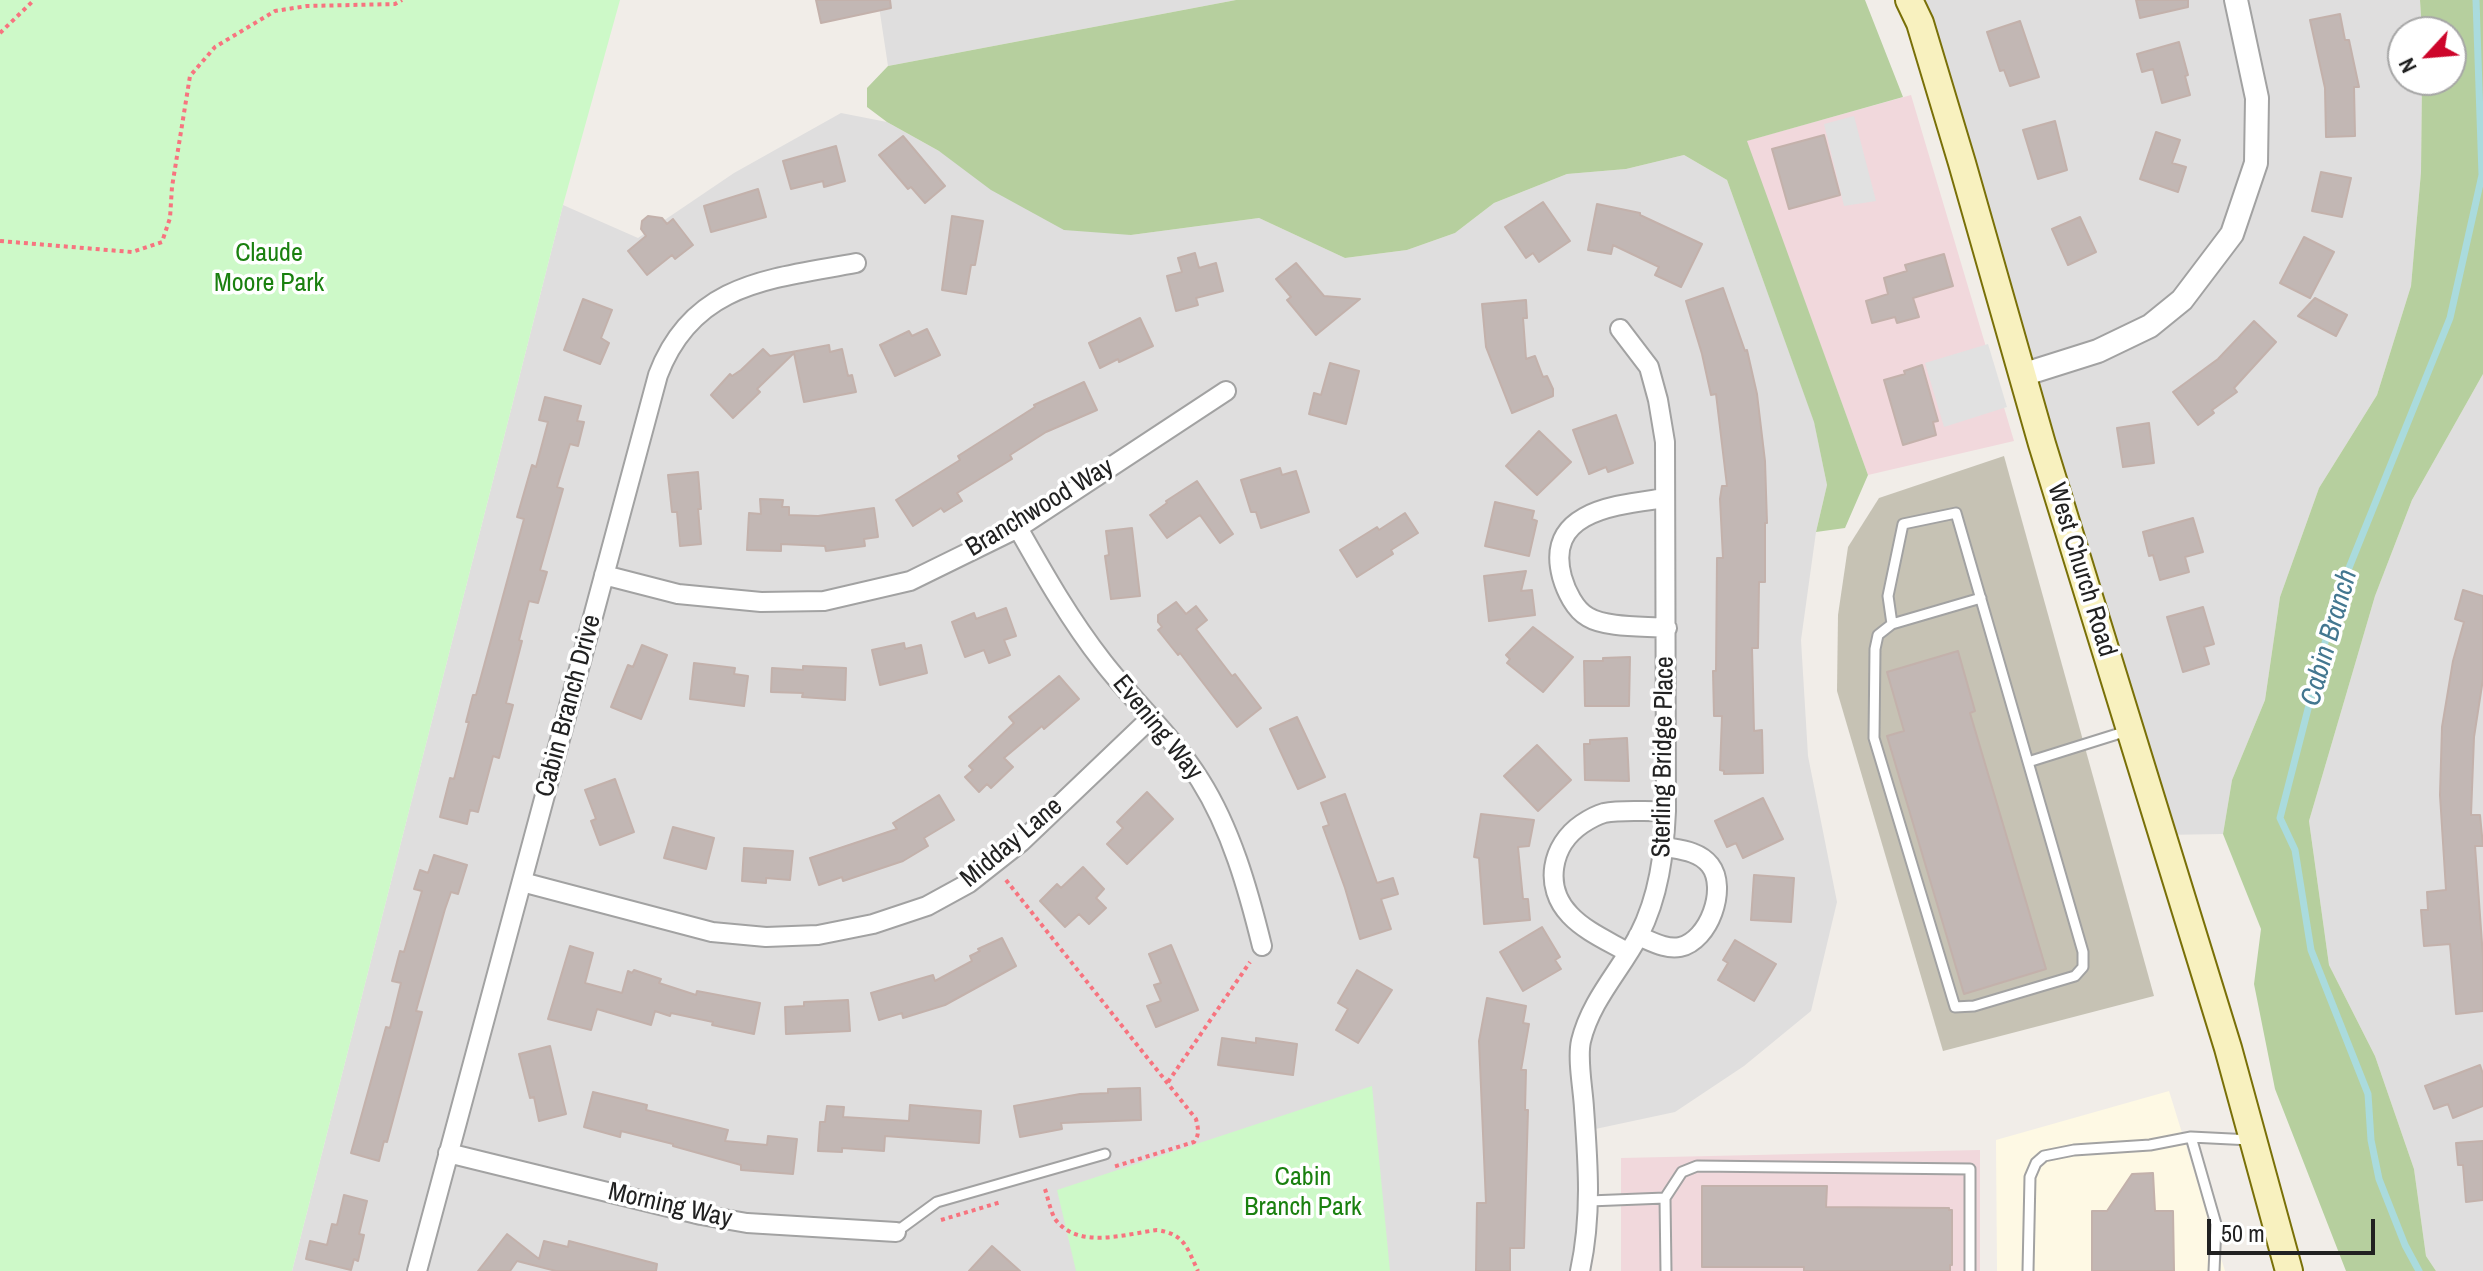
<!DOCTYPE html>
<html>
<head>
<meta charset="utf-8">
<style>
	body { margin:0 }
	#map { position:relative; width:2483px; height:1271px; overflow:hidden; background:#f1ede8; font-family:"Archivo Narrow",sans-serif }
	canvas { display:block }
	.north { position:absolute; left:2387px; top:16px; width:80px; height:80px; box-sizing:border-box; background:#fff; border:2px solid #a6a6a6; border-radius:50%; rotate:244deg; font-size:22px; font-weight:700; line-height:32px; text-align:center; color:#212121 }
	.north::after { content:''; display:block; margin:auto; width:28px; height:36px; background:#cd052a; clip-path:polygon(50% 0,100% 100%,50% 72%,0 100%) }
	.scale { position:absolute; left:2207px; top:1219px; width:168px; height:36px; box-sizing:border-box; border:4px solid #212121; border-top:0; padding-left:10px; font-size:24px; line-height:28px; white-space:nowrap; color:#212121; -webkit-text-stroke:6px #fff; paint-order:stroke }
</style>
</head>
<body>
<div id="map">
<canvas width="2483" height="1271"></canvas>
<div class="north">N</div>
<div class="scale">50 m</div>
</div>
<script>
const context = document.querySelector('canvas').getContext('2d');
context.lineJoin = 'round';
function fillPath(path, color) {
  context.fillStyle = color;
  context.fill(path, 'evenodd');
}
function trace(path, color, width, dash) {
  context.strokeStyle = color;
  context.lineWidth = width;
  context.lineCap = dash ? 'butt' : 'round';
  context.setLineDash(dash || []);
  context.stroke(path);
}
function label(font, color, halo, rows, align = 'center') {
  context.font = font + ' "Archivo Narrow",sans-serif';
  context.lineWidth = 7;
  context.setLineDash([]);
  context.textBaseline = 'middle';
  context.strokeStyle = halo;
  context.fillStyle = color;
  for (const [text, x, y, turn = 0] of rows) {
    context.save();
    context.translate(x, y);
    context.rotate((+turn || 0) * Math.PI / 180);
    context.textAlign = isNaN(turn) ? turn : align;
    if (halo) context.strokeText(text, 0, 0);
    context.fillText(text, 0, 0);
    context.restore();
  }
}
fillPath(new Path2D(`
	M878 0H1236L888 66Z
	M1909 0H2420L2422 32H2403V80H2422L2421 172 2411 286 2377 395 2319 488 2280 597 2265 700 2232 780 2223 834 2162 835Z
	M841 113 887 122 939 151 1131 235 1259 218 1345 258 1407 250 1455 233 1494 203 1567 174 1626 169 1684 155 1727 180 1814 421 1827 485 1816 532 1801 640 1808 756 1837 902 1811 1011 1744 1066 1675 1112 1586 1131 1580 1271H292L563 205 638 238 734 173Z
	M2483 374V1271H2436L2426 1256 2414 1169 2375 1056 2329 965 2309 821 2375 596 2412 500Z`), '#dfdede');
fillPath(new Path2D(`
	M1911 95 2014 441 1868 475 1746 141Z
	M1980 1150V1271H1621V1158Z`), '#f1d8dc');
fillPath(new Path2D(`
	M2169 1091 2225 1271H1997L1996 1140Z`), '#fef9e4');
fillPath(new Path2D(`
	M2004 456 2154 996 1943 1051 1837 691 1838 615 1848 547 1879 498Z`), '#c6c2b4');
fillPath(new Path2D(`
	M1236 0H1865L1903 97 1747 141 1868 475 1845 528 1816 532 1827 485 1814 422 1727 180 1684 155 1626 169 1567 174 1494 203 1455 233 1407 250 1345 258 1259 218 1131 235 1064 230 991 190 939 151 887 122 867 107V88L888 66Z
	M2420 0H2483V374L2412 500 2375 596 2309 821 2329 965 2375 1056 2414 1169 2426 1256 2436 1271H2346L2275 1089 2254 984 2261 929 2223 834 2232 780 2265 700 2280 597 2319 488 2377 395 2411 286 2421 172 2422 80H2451V32H2422Z`), '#b6cf9e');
fillPath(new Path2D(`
	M0 0H620L563 205 292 1271H0Z
	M1372 1086 1390 1271H1076L1057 1190Z`), '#cdf9c8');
fillPath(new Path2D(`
	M1854 116 1876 201 1844 206 1824 124Z
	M1988 344 2007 407 1944 427 1925 363Z`), '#e1e1e1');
trace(new Path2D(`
	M2419 1271 2405 1245 2379 1179 2371 1140 2368 1094 2311 950 2295 850 2280 818 2336 600 2450 318 2482 175 2476 0`), '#aadbdd', 7);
const building = new Path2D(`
	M816 0H890L891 8 821 23Z
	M2136 0H2188V7L2140 18Z
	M2340 14 2345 40H2349L2359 87H2354L2355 136 2326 137 2325 88 2310 20Z
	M2020 21 2039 77 2010 86 2004 70 2000 71 1987 32Z
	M2179 42 2188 75 2185 76 2190 95 2162 103 2153 69 2142 72 2137 54Z
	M2055 121 2067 170 2038 179 2023 130Z
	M2156 132 2180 140 2172 163 2186 167 2178 192 2140 179Z
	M1824 135 1840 195 1789 209 1772 149Z
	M903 136 945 186 925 203 911 187 908 189 879 155Z
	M836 146 845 181 824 187 823 181 791 189 783 161Z
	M2321 172 2351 178 2342 217 2312 211Z
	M758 189 766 217 711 232 704 206Z
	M1543 202 1570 241 1539 262 1533 253 1526 258 1505 227Z
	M1597 204 1640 213V215L1702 244 1681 287 1655 275 1659 267 1613 245 1611 254 1588 250Z
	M648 216 662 218 667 224 673 219 693 245 675 259 672 255 647 275 628 251 646 236 641 229 642 221Z
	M952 216 983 221 975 265H971L966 294 942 290Z
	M2080 217 2096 252 2068 265 2052 229Z
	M2304 237 2334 252 2310 298 2280 283Z
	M1195 253 1199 268 1216 263 1223 291 1196 298 1198 305 1176 311 1167 276 1182 272 1178 258Z
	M1944 254 1953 286 1913 298 1919 317 1897 323 1895 317 1872 323 1866 301 1888 294 1884 278 1907 271 1905 265Z
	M1296 263 1324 296 1360 299 1316 335 1287 300 1291 297 1276 279Z
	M1723 288 1745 351 1747 350 1757 394 1765 461 1767 523H1765V582H1759L1758 648H1752L1754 731 1762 730 1763 773 1724 774V771L1720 770 1722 716H1714L1713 671H1716L1717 558H1723L1720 499 1722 486H1727L1716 394 1711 395 1702 354 1686 301Z
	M2315 298 2347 315 2336 336 2298 316Z
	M583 299 612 310 601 338 609 343 600 364 564 350Z
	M1526 300 1527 318H1523L1526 359 1535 356 1543 377 1547 376 1553 389V396L1512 413 1486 347 1482 304Z
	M1140 318 1153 346 1119 362 1118 359 1100 368 1089 343Z
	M2254 321 2276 342 2234 388 2237 392 2212 410 2214 413 2198 425 2173 392 2218 359Z
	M927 329 940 355 895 376 880 345 909 331 912 336Z
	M829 345 830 352 842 349 848 376 852 375 856 392 804 402 794 353 757 389 760 392 733 418 711 395 730 374 732 376 741 370 763 349 770 356Z
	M1330 363 1359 371 1346 424 1309 414 1314 393 1321 395Z
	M1922 365 1938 421 1933 422 1936 435 1903 445 1884 380 1905 374 1904 371Z
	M1084 382 1097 410 1046 432 1010 455 1012 459 957 493 962 501 944 512 941 508 913 526 896 500 960 460 958 456 1035 407 1034 405Z
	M545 397 581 406 577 421 584 422 578 446 570 444 557 487 563 489 540 570 547 572 538 603 529 601 519 640 522 641 506 703 513 705 499 758 493 756 478 812 470 810 467 824 440 817 450 778 454 779 469 722H466L473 695H476L524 519 517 517 532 465 536 467 548 422 539 420Z
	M1616 415 1633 463 1608 472 1606 467 1589 474 1573 430Z
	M2149 423 2154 463 2123 467 2117 428Z
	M1539 431 1571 462 1537 495 1506 466Z
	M1280 468 1282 475 1296 471 1309 512 1261 528 1256 512H1251L1241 480Z
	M698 472 701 509H698L701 544 680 546 677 512H672L668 475Z
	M1197 481 1233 534 1220 543 1200 515 1167 538 1150 515 1167 503 1166 501Z
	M760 499 783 500 782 507H789V515L818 516 874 508 878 537 864 539 865 546 826 551 825 546 781 544V551L747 550 749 513 761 514Z
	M1495 502 1534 511 1532 519 1537 521 1529 556 1485 546Z
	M1405 513 1418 533 1391 550 1393 554 1357 577 1340 550 1377 527 1379 530Z
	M2193 518 2203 552 2185 557 2189 572 2160 580 2153 555 2149 556 2143 532Z
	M1132 528 1140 596 1111 599 1105 556 1109 555 1106 531Z
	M1526 571 1521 591 1532 590 1535 615 1489 621 1484 576Z
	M2463 590 2483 596V679L2474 737 2471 815H2480L2483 846H2475L2483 957V1011L2456 1014 2450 944 2424 946 2421 910H2428L2427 892 2446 890 2440 795 2442 727 2453 661 2464 622 2455 619Z
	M1176 602 1186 614 1196 606 1207 620 1196 629 1232 676 1235 674 1261 708 1237 727 1180 653 1178 655 1158 630 1162 627 1158 622V615Z
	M2203 607 2214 644 2204 647 2209 664 2183 672 2167 617Z
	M1006 608 1016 636 1004 640 1010 655 989 663 984 650 965 657 952 622 974 613 976 619Z
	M1533 627 1573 657 1543 692 1507 663 1510 659 1506 655Z
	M904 643 905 649 921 645 927 673 880 685 872 650Z
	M642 645 667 655 641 719 611 707 628 665 633 667Z
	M1958 651 1975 711 1970 713 2046 969 1964 994 1887 736 1904 731 1887 672Z
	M1630 657 1629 706H1585L1584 661H1603V658Z
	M694 663 735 668 734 674 748 676 744 706 690 699Z
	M803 666 846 668 845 700 802 697 803 693 771 692 772 668 803 670Z
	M1059 676 1079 699 1044 729 1042 726 1004 758 1013 767 991 788 987 784 979 792 965 777 973 770 969 766 1014 723 1009 717Z
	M1297 717 1325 777 1298 789 1270 729Z
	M1627 738 1629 781 1585 780 1584 744H1590V740Z
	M1537 745 1571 780 1538 811 1504 776Z
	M615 779 634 832 600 845 591 821 596 819 585 790Z
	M1147 792 1173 819 1127 864 1107 844 1123 828 1117 822Z
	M1345 794 1377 883 1393 878 1398 894 1381 899 1391 929 1360 939 1345 888 1323 827 1329 825 1321 803Z
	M939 795 954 820 924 838 928 846 903 861 843 881 842 877 819 885 810 858 897 829 893 823Z
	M1763 798 1783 839 1743 858 1736 843 1727 847 1715 821Z
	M1481 814 1534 820 1529 846 1518 847 1523 899H1528L1530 920 1484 924 1479 858 1474 857Z
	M673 827 714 838 706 869 664 858Z
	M744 848 793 851 790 880 766 878V883L742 881Z
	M434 855 467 865 458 894 451 892 445 909 416 1011 422 1012 387 1142 384 1141 379 1161 351 1153 386 1027 390 1028 401 983 392 981 400 951 404 952 422 891 414 889 420 870 428 873Z
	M1083 867 1104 889 1096 898 1106 908 1089 924 1079 914 1065 927 1040 901 1057 884 1061 888Z
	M1754 875 1794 878 1791 922 1751 920Z
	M1542 927 1560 957 1555 960 1561 969 1523 991 1500 952Z
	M1002 938 1016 966 945 1005 903 1018 902 1013 879 1020 871 993 933 975 935 981 972 961 970 956 980 951 978 949Z
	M1735 940 1776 964 1754 1001 1718 980 1728 963 1723 960Z
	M1171 945 1198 1010 1156 1027 1147 1006 1161 1001 1154 985 1161 983 1149 954Z
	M570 946 593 953 585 983 622 993 628 971 632 973 634 970 661 979 659 983 696 995 697 991 760 1003 754 1034 712 1025 713 1022 671 1013 670 1016 655 1011 651 1025 597 1009 591 1030 548 1019Z
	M1357 970 1392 990 1358 1043 1336 1030 1348 1009 1338 1003Z
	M1487 998 1526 1006 1523 1023 1529 1024 1521 1070H1526L1525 1110H1528L1524 1248H1510V1271H1476L1477 1203H1486L1479 1041Z
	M848 1000 850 1031 786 1034 785 1007 804 1006V1002Z
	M1222 1038 1256 1043V1038L1297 1044 1293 1075 1218 1065Z
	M550 1046 566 1114 539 1121 534 1097 530 1098 519 1054Z
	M2480 1065 2483 1074V1106L2453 1118 2448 1104 2434 1109 2425 1086Z
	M1140 1088 1141 1120 1061 1123 1062 1129 1020 1137 1014 1106 1080 1094 1108 1093V1089Z
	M593 1092 647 1105 646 1110 728 1130 725 1141 767 1145 768 1136 797 1139 793 1174 741 1170V1165L673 1146V1144L621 1131 620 1137 584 1127Z
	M910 1105 981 1111 979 1143 885 1136 884 1151 842 1148V1152L818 1151 820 1122H825L827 1106 844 1107 843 1117 909 1121Z
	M2483 1141V1200L2466 1202 2463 1165H2458L2456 1143Z
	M2153 1173 2155 1211H2173L2174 1271H2092V1211H2107L2132 1174Z
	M1702 1186H1827L1826 1207 1949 1208V1210H1952V1265H1950V1271H1804V1267H1702Z
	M344 1195 367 1201 359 1234 364 1235 358 1261 354 1259 351 1270 306 1259 310 1241 327 1245 332 1224 337 1225Z
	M507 1234 539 1259 544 1241 568 1247 569 1241 657 1264 656 1271H556L517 1261 510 1271H478Z
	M992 1246 1020 1271H969Z`);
fillPath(building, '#c2b7b4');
trace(building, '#c3b1ab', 2);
const service = new Path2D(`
	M1892 624 1981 598
	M2028 762 2083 952V967L2075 976 1974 1006 1955 1007 1874 738 1875 649 1878 635 1892 624 1888 596 1903 524 1956 513 2028 762 2127 731
	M2191 1137 2216 1224 2214 1271
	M1665 1198 1666 1271
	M1589 1201 1665 1198 1682 1172 1697 1166 1970 1169V1271
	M896 1232 937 1202 1105 1154
	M2028 1271 2030 1177 2036 1163 2044 1156 2074 1150 2150 1145 2191 1137 2251 1140`);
const minor = new Path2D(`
	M1665 498C1620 505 1544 509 1562 577 1566 591 1575 610 1588 617 1606 628 1645 626 1667 628
	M1018 528C1044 574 1070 620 1103 662 1134 702 1173 737 1200 780 1231 829 1248 889 1262 946
	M604 575 678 594 761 602 824 601 910 581 1018 528 1226 391
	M522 882 712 932 766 937 818 935 873 924 927 906 969 883 1021 842 1151 718
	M1638 936C1651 941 1666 950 1680 947 1709 941 1728 888 1710 865 1699 851 1681 850 1665 847
	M1627 952C1608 941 1585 931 1570 915 1543 887 1551 845 1582 824 1588 820 1597 815 1604 813 1623 809 1647 812 1666 811
	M448 1153 701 1215 747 1223 896 1232
	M417 1271 658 375C693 282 771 279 856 263
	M1580 1271C1592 1216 1588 1163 1584 1108 1583 1089 1577 1059 1581 1041 1591 1000 1620 971 1639 935 1659 896 1664 854 1666 811L1665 442 1658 400 1649 367 1620 329`);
const tertiary = new Path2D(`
	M2022 375 2098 351 2150 326 2182 300 2232 234 2256 163 2257 98 2236 0`);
const secondary = new Path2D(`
	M1909 0 1920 23 1962 163 2042 444 2228 1048 2289 1271`);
trace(service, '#a2a2a2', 13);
trace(minor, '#a2a2a2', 22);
trace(tertiary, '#a2a2a2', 26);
trace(secondary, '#797008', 30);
trace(new Path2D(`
	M0 33 34 0
	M0 241 132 252 162 242 170 218 172 187 190 76 215 47 275 11 307 6 395 4 402 0
	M1006 880 1196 1119C1198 1128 1200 1134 1194 1142L1113 1167
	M1168 1082 1250 962
	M1045 1189C1048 1198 1050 1210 1055 1219 1078 1250 1125 1234 1157 1230 1185 1234 1187 1248 1198 1271
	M941 1220 1001 1202`), '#f7747f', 4, [4, 4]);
trace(service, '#fff', 9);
trace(minor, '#fff', 18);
trace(tertiary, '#fff', 22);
trace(secondary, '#f8f1bf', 26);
label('26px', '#1a800f', '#fff', [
	["Claude",269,254],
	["Moore Park",269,284],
	["Cabin",1303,1178],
	["Branch Park",1303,1208]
]);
label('26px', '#212121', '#fff', [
	["Branchwood Way",1040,508,-31],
	["West Church Road",2081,570,73],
	["Cabin Branch Drive",569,706,-75],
	["Evening Way",1157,728,51],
	["Sterling Bridge Place",1664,757,-89],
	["Midday Lane",1012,843,-40],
	["Morning Way",670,1206,13]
]);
label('italic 28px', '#437790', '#fff', [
	["Cabin Branch",2330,638,-74]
]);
</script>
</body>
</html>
